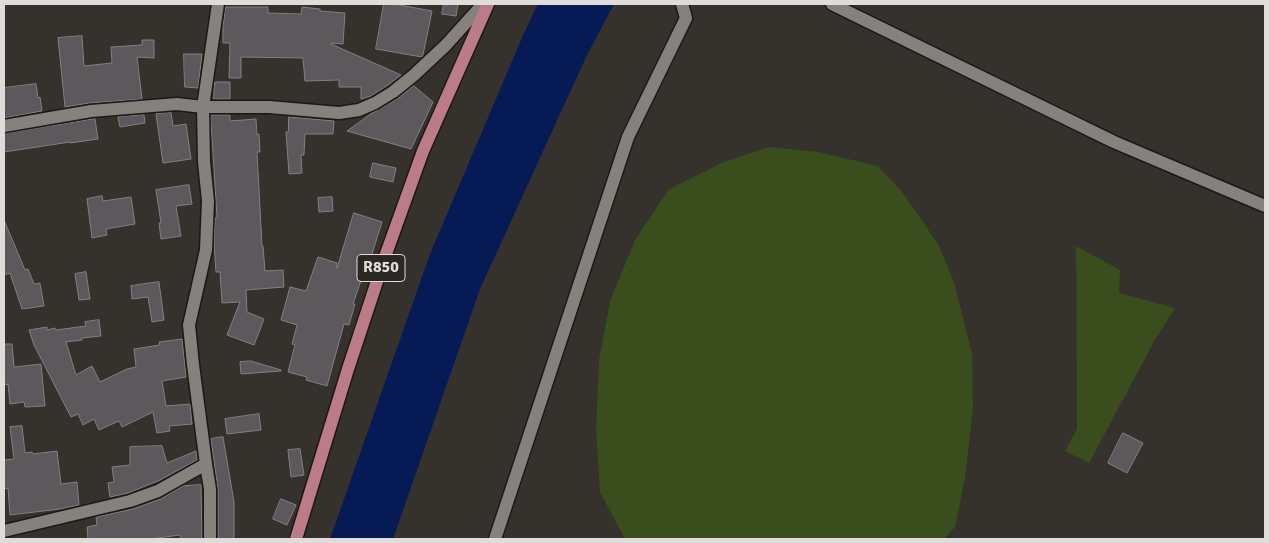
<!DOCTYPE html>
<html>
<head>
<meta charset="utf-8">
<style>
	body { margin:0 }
	#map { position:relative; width:1269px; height:543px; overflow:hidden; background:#35312c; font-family:Signika,sans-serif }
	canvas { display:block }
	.frame { position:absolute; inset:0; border:5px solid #dfdcda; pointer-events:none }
</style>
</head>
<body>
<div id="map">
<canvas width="1269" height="543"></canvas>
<div class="frame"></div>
</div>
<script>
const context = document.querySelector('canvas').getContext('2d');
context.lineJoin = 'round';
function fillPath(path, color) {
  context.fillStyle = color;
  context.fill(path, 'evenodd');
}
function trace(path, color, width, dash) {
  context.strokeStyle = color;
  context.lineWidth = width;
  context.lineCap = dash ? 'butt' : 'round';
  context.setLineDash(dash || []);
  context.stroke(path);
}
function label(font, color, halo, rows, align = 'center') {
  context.font = font + ' Signika,sans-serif';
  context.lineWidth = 4.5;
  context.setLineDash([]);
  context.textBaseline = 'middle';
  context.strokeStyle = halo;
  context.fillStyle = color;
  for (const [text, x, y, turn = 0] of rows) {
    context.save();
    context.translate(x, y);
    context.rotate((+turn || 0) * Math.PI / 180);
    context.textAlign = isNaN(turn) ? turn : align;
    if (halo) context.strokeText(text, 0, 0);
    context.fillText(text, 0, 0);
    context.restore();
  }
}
fillPath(new Path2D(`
	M769 147 818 152 878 166 903 193 938 244 954 282 972 353 973 410 965 477 955 527 944 539H625L600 492 596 428 599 360 610 301 635 240 669 189 724 162Z
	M1076 246 1120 270 1119 293 1175 308 1156 338 1089 463 1065 451 1077 429Z`), '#3a4d1c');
fillPath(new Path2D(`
	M538 4H614L587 55 480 289 393 539H330L430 254 524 33Z`), '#061a56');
const building = new Path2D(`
	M384 4H394L432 11 423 55 422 57 376 49Z
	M444 4H458L456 16 442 14Z
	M226 7H268V13L301 14 302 7 320 9V11L345 13 343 44 331 43V44L401 75 388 85 371 96 361 99V87H339V80L305 81 303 58 241 57V78H229L230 43H223V28Z
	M82 36 84 66 112 63 111 47 142 45V40H154V58L137 57 142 99 90 103 65 107 58 38Z
	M184 54H202L198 88 185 87Z
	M215 82H230V99H214Z
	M36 84 38 98 40 97 42 111 4 118V88Z
	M414 86 433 102 411 149 347 131 372 113 397 99Z
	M171 113 173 126 186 124 191 159 163 163 156 114Z
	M144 115 145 123 120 127 118 117Z
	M211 115H230V121L256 119 257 135 259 134 260 152H257L262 246H263L265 271 283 270 284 287 246 290 247 312 264 319 254 345 227 335 240 302 222 303 220 272H216L214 242 215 218H217L216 201Z
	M289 117 334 121 333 134H305L304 155H301L302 173 289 174 286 132H288Z
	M95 119 98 139 70 143V142L4 152V134Z
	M373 163 396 168 393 182 370 177Z
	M189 185 192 204 176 206 181 236 161 239 159 223H161L156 190Z
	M102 196 103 201 131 197 135 224 106 229 107 235 92 238 87 199Z
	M332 197 333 211 319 212 318 198Z
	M354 213 382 222 368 267 366 266 353 304H355L349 325 344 324 327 386 306 380 307 377 288 372 295 345 292 344 297 325 281 320 290 287 306 291 318 257 337 263V268Z
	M4 220 25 270 28 269 34 284 40 283 44 306 22 309 10 273 4 275Z
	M86 272 90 299 79 300 75 274Z
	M159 282 164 320 152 322 148 297 132 299 131 286Z
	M99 320 101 336 82 338V340L66 342 76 375 92 366 100 382 127 369 136 367 134 349 160 345 159 342 182 339 186 377 162 381 166 406 190 404 192 424 169 426 170 431 157 433 153 412 122 427 119 421 99 430 94 419 83 425 78 414 71 417 34 345 29 330 47 327V330L55 328 56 330 86 326 85 322Z
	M4 344H12L14 367 41 364 45 406 25 407 24 402 10 404 8 384 4 385Z
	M251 361 281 370V371L241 374 240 362Z
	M259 414 261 430 227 434 225 419Z
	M22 426 25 453 32 452 33 454 57 451 61 484 77 482 79 505 60 509 10 515 8 488 4 489V460L14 459 10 427Z
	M1123 433 1143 443 1127 473 1108 463Z
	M223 437 234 502V539H218V489L211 439Z
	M162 446 167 463 196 451 197 460 160 480 128 493 110 497 108 483 114 482 112 467 130 465V447Z
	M300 449 304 475 291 477 288 450Z
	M201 485 202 539H181L180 535 150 539H88L87 527 97 525 96 517 133 509 161 499 183 486Z
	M281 499 296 505 287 525 273 519Z`);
fillPath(building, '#5c585c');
trace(building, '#847f84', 1);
const minor = new Path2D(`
	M832 4 1114 142 1265 206
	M4 126 91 111 177 104 203 107H269L339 113 359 110 375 103 393 92 414 75 446 45 483 4
	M4 531 130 501 158 491 206 464
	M210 539V489L206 464 193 365 189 325 206 250 208 201 204 162 203 107 218 4
	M495 539 628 137 686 18 682 4`);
const primary = new Path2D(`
	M296 539 348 369 386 254 423 151 488 4`);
trace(minor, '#1c1815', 15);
trace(primary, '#1c1815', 15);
trace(minor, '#86817c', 12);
trace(primary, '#bc7c87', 12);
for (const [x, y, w] of [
	[381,268,48]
]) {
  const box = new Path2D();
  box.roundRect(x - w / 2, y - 13.5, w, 27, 4);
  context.fillStyle = '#2b2723';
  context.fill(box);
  trace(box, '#dfdcda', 1);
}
label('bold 16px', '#dfdcda', null, [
	["R850",381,268]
]);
</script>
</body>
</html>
